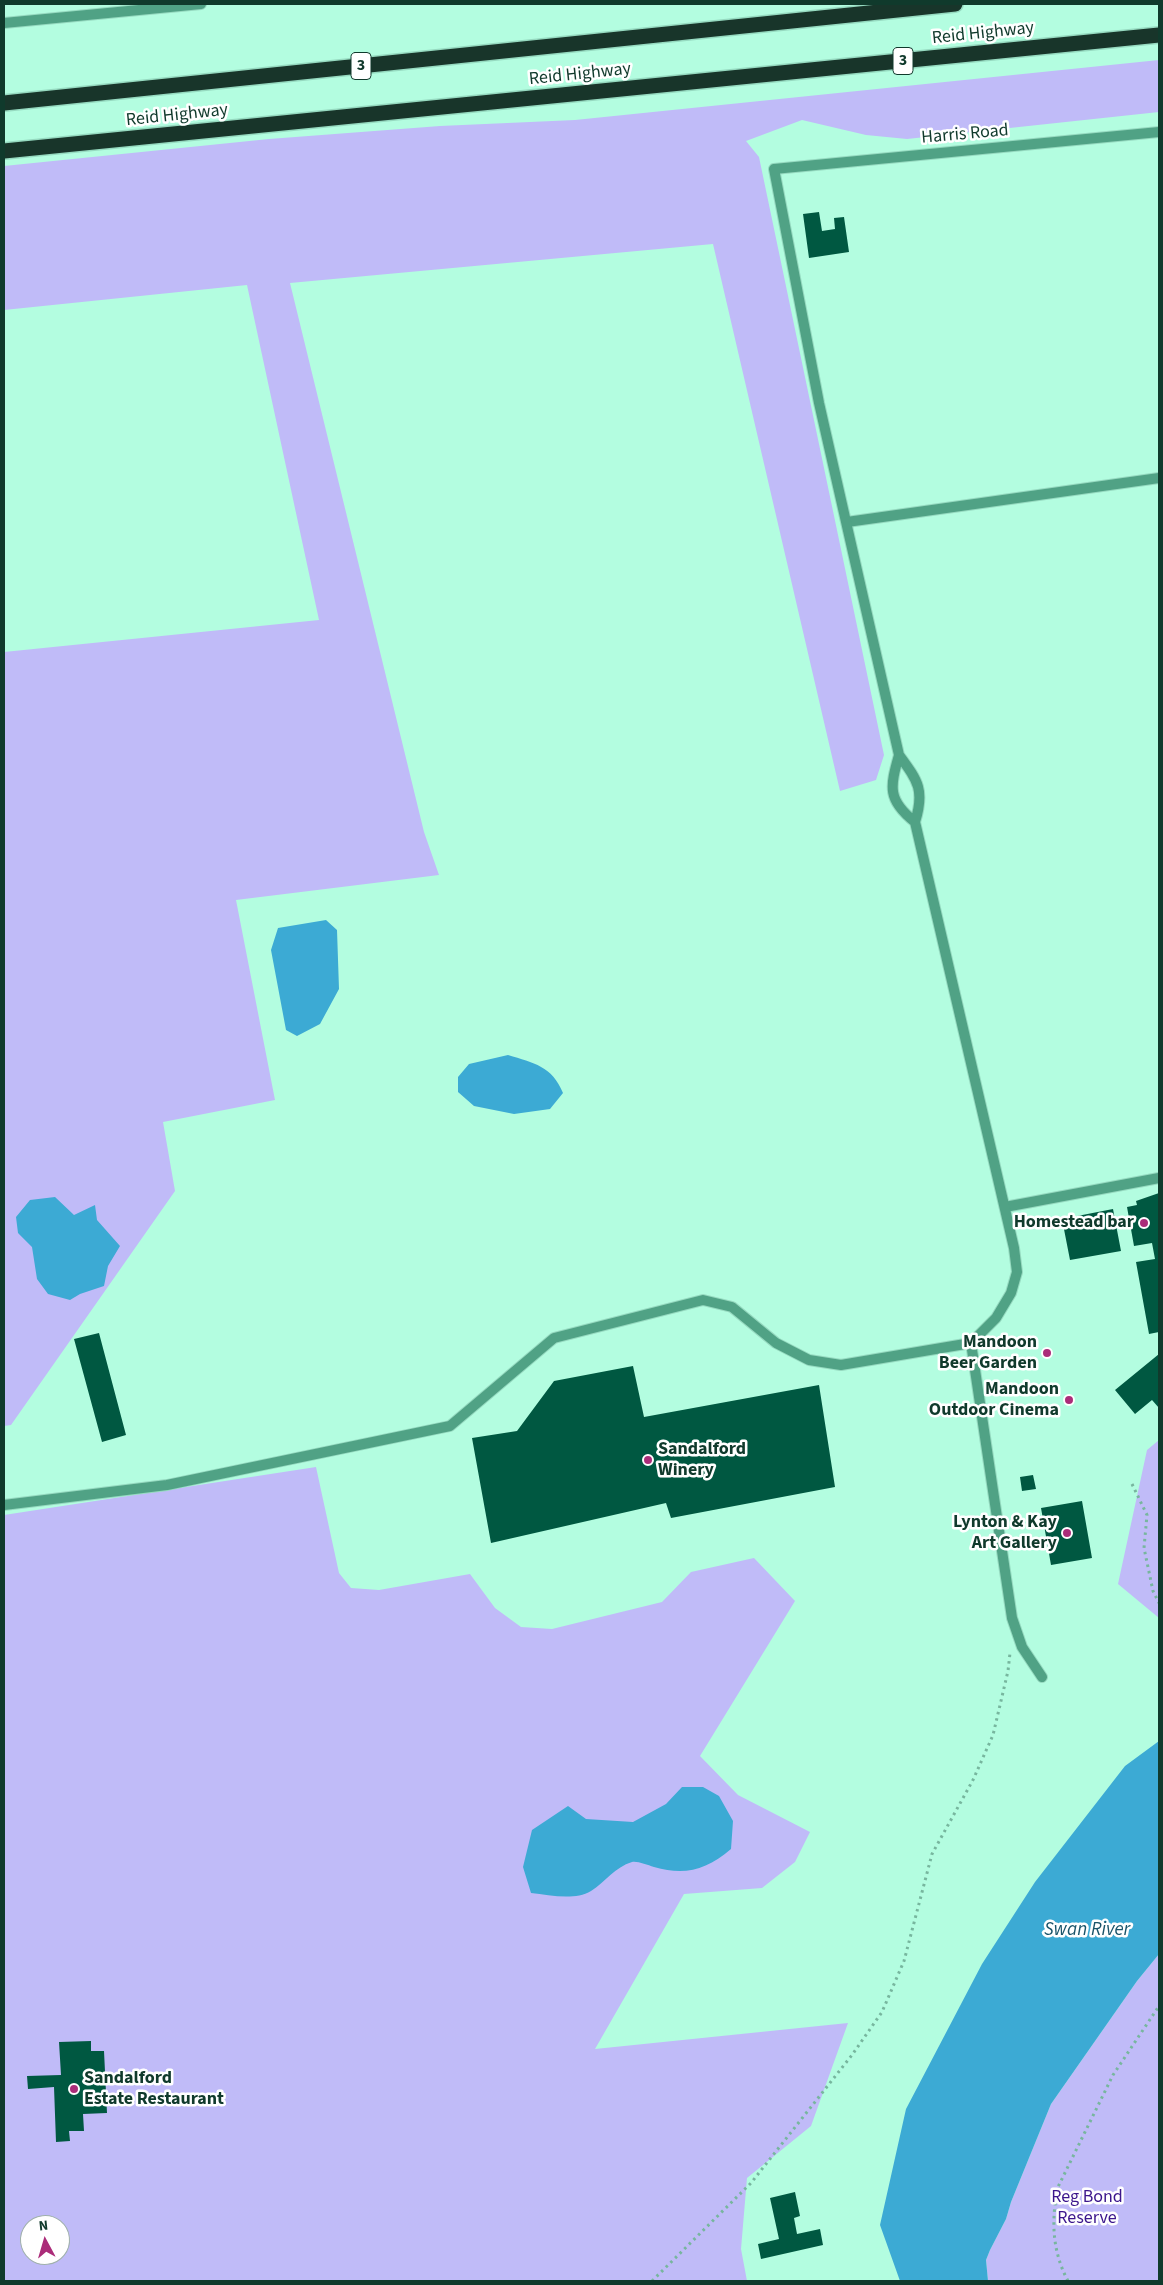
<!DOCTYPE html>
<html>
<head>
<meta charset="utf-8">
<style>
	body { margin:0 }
	#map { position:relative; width:1163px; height:2285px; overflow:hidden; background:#b3fde0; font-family:"Source Sans 3",sans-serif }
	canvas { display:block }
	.frame { position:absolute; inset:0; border:5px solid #103a2c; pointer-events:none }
	.north { position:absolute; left:20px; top:2215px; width:50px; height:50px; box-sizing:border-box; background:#fff; border:1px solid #9fb0ab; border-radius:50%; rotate:354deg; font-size:14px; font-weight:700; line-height:20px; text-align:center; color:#103a2c }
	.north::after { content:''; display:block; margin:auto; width:18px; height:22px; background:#ab2c79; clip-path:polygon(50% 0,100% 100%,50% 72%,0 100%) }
</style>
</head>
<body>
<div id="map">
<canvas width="1163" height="2285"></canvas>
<div class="frame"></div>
<div class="north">N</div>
</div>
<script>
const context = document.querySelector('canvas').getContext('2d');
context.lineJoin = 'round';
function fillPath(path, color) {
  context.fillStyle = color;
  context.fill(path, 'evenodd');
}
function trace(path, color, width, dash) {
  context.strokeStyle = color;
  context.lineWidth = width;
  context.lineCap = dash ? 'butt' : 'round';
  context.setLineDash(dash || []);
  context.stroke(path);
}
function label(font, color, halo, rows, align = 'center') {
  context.font = font + ' "Source Sans 3",sans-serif';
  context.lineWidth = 5;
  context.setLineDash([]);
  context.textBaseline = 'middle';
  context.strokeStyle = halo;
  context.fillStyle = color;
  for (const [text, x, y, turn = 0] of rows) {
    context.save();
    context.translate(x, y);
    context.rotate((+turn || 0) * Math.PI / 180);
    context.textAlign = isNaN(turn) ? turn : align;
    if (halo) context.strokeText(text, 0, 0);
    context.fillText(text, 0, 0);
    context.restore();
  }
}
fillPath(new Path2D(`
	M1159 60V112L907 139 866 135 802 120 746 141 759 157 884 755 876 780 840 791 713 244 290 283 424 832 439 875 236 900 275 1100 163 1122 175 1191 11 1425 4 1426V652L319 620 247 285 4 310V166L269 139 440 126 575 120Z
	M1159 1440V1618L1118 1584 1147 1450Z
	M316 1467 339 1573 351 1588 379 1590 470 1574 495 1608 521 1627 552 1629 662 1602 691 1572 754 1558 795 1601 700 1756 738 1795 810 1832 795 1862 762 1888 684 1894 595 2049 848 2023 811 2126 747 2178 741 2249 747 2281H4V1515ZM30 2225H60V2255H30Z
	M1159 1954V2281H988L986 2260 990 2250 1006 2219 1011 2202 1051 2104 1137 1981Z`), '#c0bbf8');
fillPath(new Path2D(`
	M326 920 337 930 339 989 320 1024 297 1036 286 1030 271 950 278 928Z
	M508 1055C534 1063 552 1066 563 1093L550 1109 514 1114 474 1106 458 1092V1077L469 1064Z
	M55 1197 74 1215 95 1205 97 1220 120 1246 108 1266 104 1286 80 1294 70 1300 48 1294 37 1279 32 1247 18 1233 16 1217 30 1200Z
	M1159 1741V1954L1137 1981 1051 2104 1011 2202 1006 2219 990 2250 986 2260 988 2281H900L880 2225 906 2109 982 1964 1035 1882 1125 1766Z
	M682 1787H703L719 1796 733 1821 731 1849C706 1870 685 1876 654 1867 647 1865 638 1861 632 1862 615 1867 605 1882 591 1891 574 1901 550 1895 531 1893L523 1867 532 1830 568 1806 586 1819 633 1822 666 1804Z`), '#3caad4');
fillPath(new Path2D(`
	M819 212 822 231 835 229 834 218 844 217 849 252 809 258 803 214Z
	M1159 1193V1332L1149 1334 1136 1262 1155 1259 1152 1243 1134 1246 1127 1207 1137 1205 1136 1201Z
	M1113 1209 1121 1251 1070 1260 1062 1219Z
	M99 1333 126 1435 102 1442 74 1339Z
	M1159 1354V1408L1152 1400 1135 1414 1115 1390Z
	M633 1366 644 1417 819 1385 835 1487 671 1518 666 1503 491 1543 472 1438 517 1431 554 1381Z
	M1033 1475 1036 1489 1022 1491 1020 1477Z
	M1082 1501 1092 1558 1051 1565 1041 1508Z
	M91 2041V2051H104L107 2113 83 2114 84 2131H69L70 2141 56 2142 54 2087 28 2089 27 2076 61 2075 59 2042Z
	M795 2192 800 2216 794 2218 797 2234 820 2229 823 2245 761 2259 758 2244 779 2239 770 2198Z`), '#005841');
const lane = new Path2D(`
	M847 522 1159 478
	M1005 1207 1159 1178
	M971 1343 1012 1618 1022 1647 1042 1677`);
const street = new Path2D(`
	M4 23 201 4
	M899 755C890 787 887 800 915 822
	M4 1505 167 1485 450 1426 554 1338 703 1300 732 1307 776 1343 809 1360 841 1365 971 1343 996 1318 1011 1293 1017 1272 1014 1248 915 822C925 790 918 781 899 755L819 403 774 169 1159 132`);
const highway = new Path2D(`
	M4 103 955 4
	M4 151 1159 35`);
trace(lane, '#96dac0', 12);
trace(street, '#96dac0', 12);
trace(highway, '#96dac0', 18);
trace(new Path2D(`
	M1132 1484 1147 1515 1144 1548 1153 1591 1159 1603
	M652 2281 751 2183 852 2055 882 2012 904 1961 932 1854 973 1780 993 1735 1008 1671 1010 1653
	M1068 2281C1052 2251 1051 2220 1058 2187L1113 2075 1159 2006`), '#77b69e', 3, [2.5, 4]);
trace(lane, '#50a285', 10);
trace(street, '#50a285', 10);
trace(highway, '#18352a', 15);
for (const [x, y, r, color] of [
	[1144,1223,5,"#ab2c79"],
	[1047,1353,5,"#ab2c79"],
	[1069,1400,5,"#ab2c79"],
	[648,1460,5,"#ab2c79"],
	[1067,1533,5,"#ab2c79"],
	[74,2089,5,"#ab2c79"]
]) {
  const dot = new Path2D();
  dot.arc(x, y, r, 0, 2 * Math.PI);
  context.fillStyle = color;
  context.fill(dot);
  trace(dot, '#fff', 2);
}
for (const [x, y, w] of [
	[903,61,20],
	[361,66,20]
]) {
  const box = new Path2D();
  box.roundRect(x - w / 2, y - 13.5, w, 27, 4);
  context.fillStyle = '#fff';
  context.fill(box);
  trace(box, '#103a2c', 1);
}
label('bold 16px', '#103a2c', null, [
	["3",903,61],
	["3",361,66]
]);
label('18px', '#103a2c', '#fff', [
	["Reid Highway",983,34,-6],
	["Reid Highway",580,75,-6],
	["Reid Highway",177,116,-6],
	["Harris Road",965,135,-5]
]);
label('bold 18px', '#103a2c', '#fff', [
	["Homestead bar",1134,1223],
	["Mandoon",1037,1343],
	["Beer Garden",1037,1364],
	["Mandoon",1059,1390],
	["Outdoor Cinema",1059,1411],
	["Sandalford",658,1450,"left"],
	["Winery",658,1471,"left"],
	["Lynton & Kay",1057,1523],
	["Art Gallery",1057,1544],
	["Sandalford",84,2079,"left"],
	["Estate Restaurant",84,2100,"left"]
], 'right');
label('18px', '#3c168c', '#fff', [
	["Reg Bond",1087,2198],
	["Reserve",1087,2219]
]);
label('italic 19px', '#19546a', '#fff', [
	["Swan River",1087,1931]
]);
</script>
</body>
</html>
